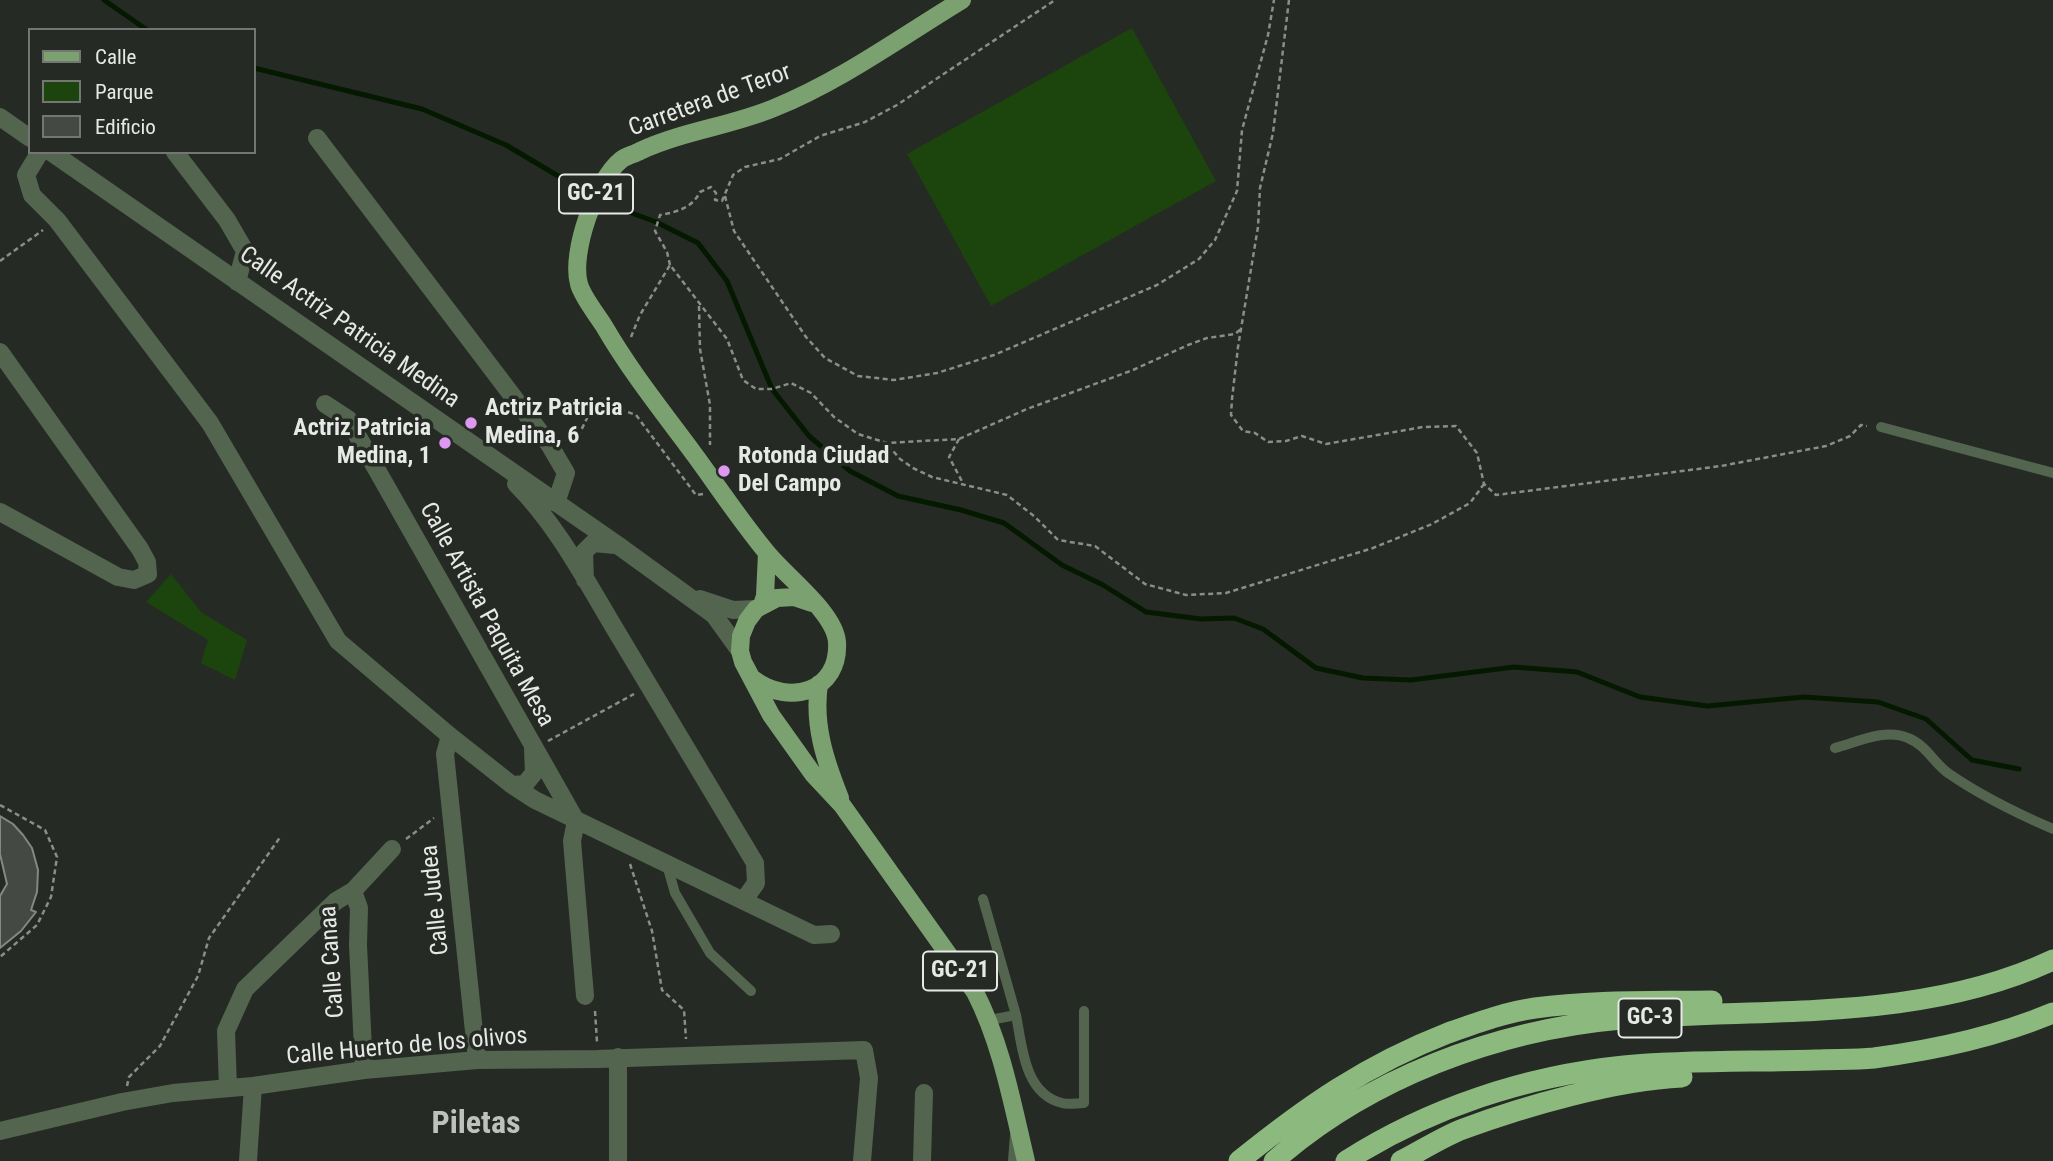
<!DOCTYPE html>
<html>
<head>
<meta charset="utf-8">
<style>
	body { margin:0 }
	#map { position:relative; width:2053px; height:1161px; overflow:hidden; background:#262a25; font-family:"Roboto Condensed",sans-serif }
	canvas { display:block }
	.legend { position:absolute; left:28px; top:28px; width:228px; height:126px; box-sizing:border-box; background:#262a25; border:2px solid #737673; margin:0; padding:9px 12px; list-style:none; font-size:21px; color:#e7e9e7 }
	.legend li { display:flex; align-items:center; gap:14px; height:35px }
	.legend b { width:35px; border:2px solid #737673 }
</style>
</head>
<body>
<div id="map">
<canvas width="2053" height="1161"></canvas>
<ul class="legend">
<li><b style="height:9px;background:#7ca170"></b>Calle</li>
<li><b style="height:19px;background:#1c440d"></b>Parque</li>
<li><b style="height:19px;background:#454944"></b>Edificio</li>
</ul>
</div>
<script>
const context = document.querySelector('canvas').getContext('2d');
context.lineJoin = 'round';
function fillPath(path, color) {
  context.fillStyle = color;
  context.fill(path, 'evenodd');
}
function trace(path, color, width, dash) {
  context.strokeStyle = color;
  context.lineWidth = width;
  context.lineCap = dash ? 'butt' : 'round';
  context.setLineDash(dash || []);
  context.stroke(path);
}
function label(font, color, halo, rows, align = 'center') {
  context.font = font + ' "Roboto Condensed",sans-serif';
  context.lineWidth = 7;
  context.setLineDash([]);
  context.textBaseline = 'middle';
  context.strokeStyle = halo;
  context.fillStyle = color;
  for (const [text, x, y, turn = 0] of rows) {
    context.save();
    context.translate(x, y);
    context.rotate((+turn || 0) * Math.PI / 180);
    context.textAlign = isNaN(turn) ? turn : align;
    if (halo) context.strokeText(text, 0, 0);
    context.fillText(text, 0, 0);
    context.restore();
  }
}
fillPath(new Path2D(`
	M1132 28 1216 181 991 306 907 154Z
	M171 574 201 612 247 640 235 680 201 663 208 640 146 602Z`), '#1c440d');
trace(new Path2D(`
	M104 0 147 30
	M254 68 422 109 506 145 580 189
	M610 205 656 222 698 243 727 281 772 389 809 436 850 471 898 496 961 510 1004 523 1062 565 1103 585 1146 612 1201 619 1234 618 1263 629 1316 668 1363 678 1411 680 1514 667 1577 672 1640 697 1707 706 1804 697 1878 702 1926 719 1972 760 2019 769`), '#041900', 5);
const building = new Path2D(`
	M0 816 13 824 23 835 32 848 38 870 37 892 31 910 36 912 21 931 0 948V896L7 884 0 854Z`);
fillPath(building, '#454944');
trace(building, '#848883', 2);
trace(new Path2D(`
	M1289 0 1273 133 1260 188 1258 227 1238 347 1232 399 1231 415 1243 431 1255 433 1268 442 1286 441 1302 436 1326 444 1423 427 1456 426 1477 453 1484 484 1496 495 1721 466 1826 446 1850 436 1861 425 1867 426
	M725 196 734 231 806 337 825 358 858 376 894 380 937 373 994 355 1157 285 1199 259 1215 240 1237 191 1242 130 1268 35 1274 0
	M0 261 43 230
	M670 265 667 252 655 231 660 215C677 212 692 208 700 192L711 187 716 193 715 200 722 201 733 175 745 167 780 159 820 136 865 122 897 105 1055 0
	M699 306 700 349 710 405V445
	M631 337 640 315 670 265 727 339 743 380 756 389H772L791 383 811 393 834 417 858 434 887 443 959 439 1027 409 1133 370 1188 345 1207 338 1235 334 1241 329
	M566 439 575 443 589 414 606 397 617 408 636 415 696 495 703 494
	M959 439 949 457 964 485
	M888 445 900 459 913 468 932 477 1007 495 1034 516 1058 540 1095 546 1145 584 1186 595 1226 593 1373 548 1432 524 1470 503 1484 484
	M548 741 634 694
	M0 805 45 830 57 857 51 897 37 925 0 957
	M406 839 434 818
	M630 864 652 931 662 990 684 1010 686 1039
	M595 1011 597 1042
	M127 1086 129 1077 160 1046 198 976 209 938 281 836`), '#8a8d8a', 2.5, [5, 3.5]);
trace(new Path2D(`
	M1881 427 2053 473
	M1835 748C1858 742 1885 728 1908 738 1926 745 1934 763 1948 773 1981 796 2016 813 2053 829
	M667 865 675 893 710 953 751 991
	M983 899 1016 1015
	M990 1020 1016 1015C1022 1045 1024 1094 1062 1103 1068 1105 1077 1103 1084 1103V1011
	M1013 1161 1015 1135`), '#53654e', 10);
trace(new Path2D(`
	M0 117 30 138
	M317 138 549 444 566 473 556 503
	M40 152 26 175 32 195 57 220 210 423 338 641 450 736 512 785 535 800 814 935 831 934
	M51 152 619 546 714 615 740 651
	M175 152 227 220 245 251 237 282
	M0 352 140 549 147 562 148 574 134 580 118 577 0 512
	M325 404 348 419 576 821 572 841 585 996
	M516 484C557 525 585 579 615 629 662 707 708 785 755 863L756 883 744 900
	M585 580 584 552 593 543 615 545
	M700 599 733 610 756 609
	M450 736 445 754 477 1060
	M512 785 525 784 534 773 533 749
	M353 891 359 908 358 945 364 1070
	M618 1057V1161
	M228 1088 226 1031 245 989 336 901 353 891 392 849
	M0 1131 122 1102 173 1093 253 1086 364 1070 477 1060 597 1059 864 1050 869 1078 862 1161
	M248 1161 253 1086
	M922 1161 924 1093`), '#53654e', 18);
trace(new Path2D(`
	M812 603 794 597 777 598 756 609 747 621 741 636 740 651 743 662 771 715 813 774 842 805 975 992C1002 1045 1012 1103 1026 1161
	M762 605 765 596 767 553
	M753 679C790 707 840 691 837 642 835 613 787 577 768 554 742 523 719 488 694 454 663 412 630 371 604 326 597 315 582 296 579 284 570 253 596 180 621 160 626 156 635 154 640 151 683 131 731 126 774 108 841 81 901 37 962 0
	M819 684C813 725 825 760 840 798`), '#7ca170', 18);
trace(new Path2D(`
	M1239 1161C1307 1106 1366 1065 1448 1033 1476 1023 1506 1012 1535 1008 1594 1000 1653 1002 1712 1001
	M1274 1161C1368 1078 1497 1030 1621 1019 1765 1007 1919 1023 2053 960
	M1346 1161C1429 1108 1526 1076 1624 1066 1687 1060 1752 1062 1815 1060 1835 1059 1854 1060 1874 1058 1935 1050 1996 1037 2053 1013
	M1401 1161C1421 1151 1442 1137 1463 1129 1525 1106 1616 1080 1682 1077`), '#8cb97e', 21);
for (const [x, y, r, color] of [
	[471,423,7,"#de98f2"],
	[445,443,7,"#de98f2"],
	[724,471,7,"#de98f2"]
]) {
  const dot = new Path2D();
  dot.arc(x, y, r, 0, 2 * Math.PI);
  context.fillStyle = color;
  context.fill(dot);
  trace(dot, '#262a25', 2.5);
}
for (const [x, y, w] of [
	[596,194,74],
	[960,971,74],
	[1650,1018,63]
]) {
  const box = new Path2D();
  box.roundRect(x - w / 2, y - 19.5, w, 39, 5);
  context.fillStyle = '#262a25';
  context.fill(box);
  trace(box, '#e7e9e7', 2);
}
label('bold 23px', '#e7e9e7', null, [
	["GC-21",596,194],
	["GC-21",960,971],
	["GC-3",1650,1018]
]);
label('24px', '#e7e9e7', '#262a25', [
	["Carretera de Teror",710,101,-20],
	["Calle Actriz Patricia Medina",349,328,35],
	["Calle Artista Paquita Mesa",486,615,61],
	["Calle Judea",436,900,-96],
	["Calle Canaa",333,962,-94],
	["Calle Huerto de los olivos",407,1047,-5]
]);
label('bold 24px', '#e7e9e7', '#262a25', [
	["Actriz Patricia",485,409],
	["Medina, 6",485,437],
	["Actriz Patricia",431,429,"right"],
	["Medina, 1",431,457,"right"],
	["Rotonda Ciudad",738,457],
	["Del Campo",738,485]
], 'left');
label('bold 32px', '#bec2bd', '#262a25', [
	["Piletas",476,1125]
]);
</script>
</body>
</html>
